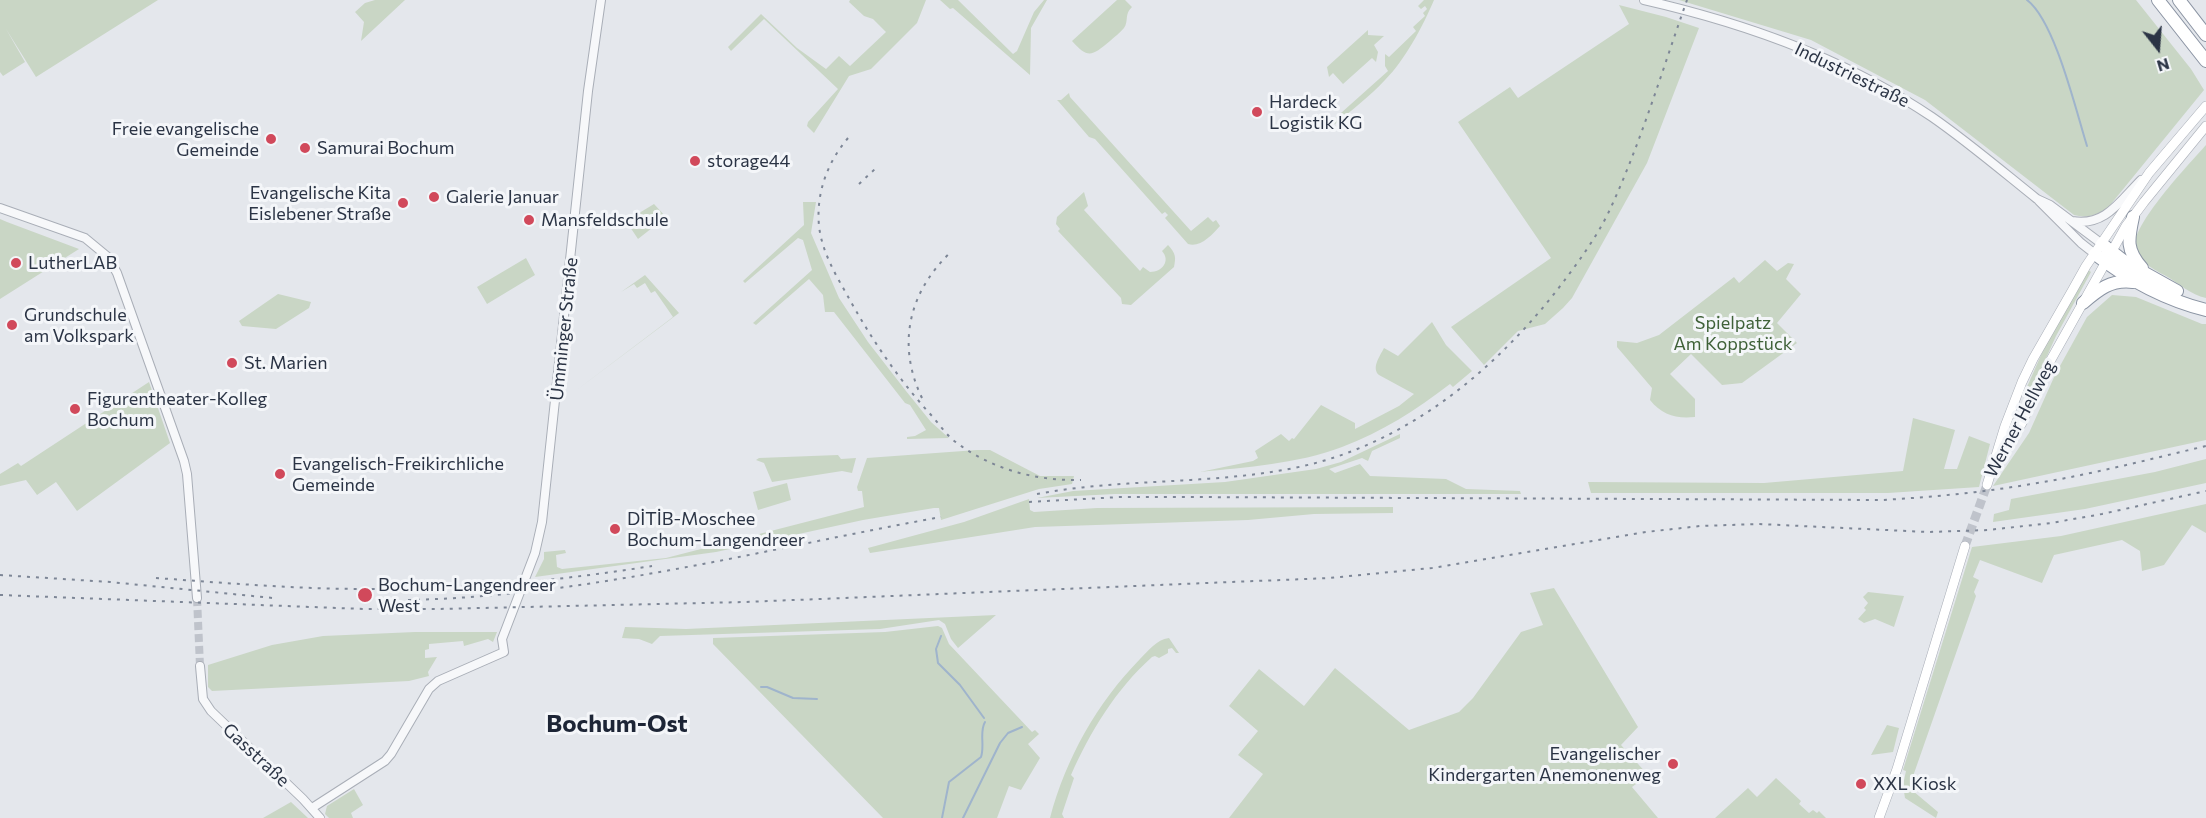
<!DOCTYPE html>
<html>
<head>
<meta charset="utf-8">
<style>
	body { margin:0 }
	#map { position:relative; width:2206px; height:818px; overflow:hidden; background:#e4e7ec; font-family:Commissioner,sans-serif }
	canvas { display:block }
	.north { position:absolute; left:2128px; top:18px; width:60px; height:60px; -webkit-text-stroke:4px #f4f6f9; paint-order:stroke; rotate:163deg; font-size:16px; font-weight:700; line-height:24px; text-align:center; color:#2b3445 }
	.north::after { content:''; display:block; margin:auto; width:21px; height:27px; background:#2b3445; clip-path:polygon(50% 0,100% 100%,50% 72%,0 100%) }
</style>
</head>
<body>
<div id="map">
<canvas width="2206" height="818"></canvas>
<div class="north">N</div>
</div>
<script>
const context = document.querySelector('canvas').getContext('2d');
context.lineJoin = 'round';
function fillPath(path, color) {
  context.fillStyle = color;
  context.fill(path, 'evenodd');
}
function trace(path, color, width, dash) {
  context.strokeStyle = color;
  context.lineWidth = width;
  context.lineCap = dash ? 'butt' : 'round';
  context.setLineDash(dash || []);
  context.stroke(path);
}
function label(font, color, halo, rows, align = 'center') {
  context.font = font + ' Commissioner,sans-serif';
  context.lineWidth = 6;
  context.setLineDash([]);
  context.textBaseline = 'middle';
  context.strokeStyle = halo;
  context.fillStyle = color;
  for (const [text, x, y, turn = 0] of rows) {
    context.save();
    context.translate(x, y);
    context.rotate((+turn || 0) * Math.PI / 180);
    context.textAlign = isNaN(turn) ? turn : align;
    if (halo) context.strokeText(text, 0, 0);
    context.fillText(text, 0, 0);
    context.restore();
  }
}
fillPath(new Path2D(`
	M0 0H158L36 77 6 29 25 62 3 76 0 72Z
	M375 0H405L361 41 364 22 355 12 365 3Z
	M850 0H926L917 23 871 69 849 76 814 133 807 126 808 122 838 89 764 19 731 51 728 47 761 14 797 48 826 69 839 56 850 66 886 32 873 19 864 16 849 2Z
	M940 0H958L1013 54 1017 51 1034 12 1044 0H1047L1031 28 1030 75 953 8 950 9Z
	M1117 0H1125L1132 7C1124 14 1129 21 1124 28 1120 33 1114 37 1110 41 1092 56 1088 59 1072 41Z
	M1424 0H1434C1423 26 1405 60 1385 80 1370 96 1352 110 1335 124L1332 121 1388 71 1385 66V54L1389 57 1416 31 1413 27 1425 16 1423 13 1427 9 1425 6 1421 9 1418 6Z
	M1679 0H2136L2191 69 2204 90 2111 204C2101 214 2089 219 2074 215L1925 100 1811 40Z
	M1619 5 1666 17 1699 28 1647 163 1572 298 1563 308 1545 324 1518 331 1484 365 1451 327 1551 258 1458 122 1510 87 1518 98 1629 24Z
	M1368 30V35L1384 36 1374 45 1378 52 1376 62 1372 58 1343 84 1333 73 1329 77 1327 67Z
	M1069 93 1070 97 1191 231 1208 217 1213 222 1216 220 1220 226C1212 235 1200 248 1188 244L1165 218 1168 215 1165 212 1162 214 1095 139 1089 137 1059 102 1057 100H1061Z
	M2206 145V298C2191 295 2178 283 2166 276 2155 270 2139 262 2135 249 2129 227 2190 163 2206 145Z
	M1084 192 1088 206 1084 210 1140 271 1143 267 1150 272C1162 272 1171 261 1162 251L1168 245C1176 254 1176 257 1174 267L1131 305 1122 304 1121 298 1058 231 1060 229 1056 224 1057 217Z
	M803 202H816L811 233 839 298 868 342 906 391 931 422 949 438 907 439V437L915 436 926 430 910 405 905 403 834 312H825L823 295 809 279 756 325 753 323 812 270 803 240 798 238 745 283 743 281 804 225Z
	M654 204 666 217 638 239 626 221Z
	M0 219 7 222 79 249 0 299Z
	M526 258 535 275 487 304 477 287Z
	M1765 260 1777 271 1788 263 1794 264 1786 279 1801 294 1777 323 1797 343 1742 383 1722 385 1691 354 1670 374 1695 399V417C1676 419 1662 415 1650 400L1652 388 1617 347V341L1637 343 1659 335 1734 277 1739 283Z
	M2087 269 2091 272 2056 336 2028 398 2023 396 2049 337Z
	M645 275 679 313 578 389 673 317 655 291 651 293 645 283 637 288 634 284 621 292Z
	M278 294 311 302 309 308 276 329 242 326 239 321Z
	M2112 295 2136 297 2202 324H2206V440L1993 486 2029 433 2055 375 2087 317Z
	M1432 322 1446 345 1472 371 1453 387 1450 384C1416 410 1382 432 1342 447 1297 464 1247 467 1200 472L1253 461 1258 458 1255 451 1281 434 1289 441 1292 438 1294 439 1321 405 1355 423V429L1399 406 1414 394 1379 375C1371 368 1380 356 1384 348L1398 356Z
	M149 382 170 443 77 511 56 482 37 495 26 480 0 486V474L18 463 21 466Z
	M1913 418 1955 430 1944 469H1957L1969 436 1990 444 1979 487 1888 493H1591L1588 482 1764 483 1903 471Z
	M1400 434V438L1372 451 1368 461 1362 458 1329 469 1335 473 1360 464 1370 476 1446 479 1466 489 1520 491 1521 494H1115L1037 498 1073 491 1225 482 1316 469 1341 462Z
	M977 450H990L1040 476H1074L1072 484 1039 489 941 520 939 508H934L863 520 716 552 535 577 544 559V552L565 550 566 553 556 555 557 567 562 569 666 558 864 507 862 491H858L857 487 867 458Z
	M838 455 841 459 856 458 852 473 842 471 772 482 764 463 756 460 759 458Z
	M2206 459V483L2085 509 1993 522 1994 514 2009 510 2011 499 2155 472Z
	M787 483 791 500 758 510 753 492Z
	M1029 499 1030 510 1034 512 1097 508 1393 507V513L1314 514 1248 520 1035 527 870 553 868 548 964 522Z
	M2206 504V533L2192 525 2164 565 2142 571 2140 551 2122 540 2054 555 2042 583 1980 560 1973 577 1979 580 1974 592 1976 596 1911 782 1913 791 1938 812 1936 818 1905 798 1903 785 1906 771 1903 770 1972 547 2061 536Z
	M1554 588 1638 727 1621 745 1648 775 1632 787 1658 818H1229L1263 774 1238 755 1258 731 1229 706 1259 669 1304 706 1335 668 1409 730 1459 712 1473 698 1521 632 1543 625 1530 593Z
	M1868 592 1904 596 1894 627 1875 619 1864 623 1858 619 1866 610 1864 608 1868 603 1863 597Z
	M996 615 958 648 951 639 945 624 939 620 880 629 660 636 652 644 639 639 622 638 625 627 686 629Z
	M938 626 942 628 949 644 1032 732 1035 730 1039 734 1028 744 1040 758 1021 790 1009 786 997 818H883L713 644V638L885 632Z
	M415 632H497L493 642 488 639 464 646 463 641 429 644V649L425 650V658L437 657 428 672 429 676 409 681 212 691 208 687V665L272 645 323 636Z
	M1169 638 1179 653H1176L1172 648 1168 649V653L1159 658 1155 656 1152 657C1116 689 1090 732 1071 775L1074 778 1062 814 1064 818H1050C1066 758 1097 703 1140 659 1149 650 1156 640 1169 638Z
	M1887 725 1899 728 1893 752 1871 755Z
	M1776 778 1801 801 1799 804 1809 813 1813 810 1817 813 1819 811 1826 818H1715L1748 788 1757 797Z
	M354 789 363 805 351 813 353 818H329L325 814 327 806Z
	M291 802 308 818H263Z`), '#c9d6c5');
trace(new Path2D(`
	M2027 0C2055 21 2076 111 2087 146
	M941 636 936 649 938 663 960 685 984 718
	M761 687H767L793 698 817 699
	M942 818 949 782 981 757C985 745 979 732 985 722
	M963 818 1000 743 1008 733 1022 727`), '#9fb4cc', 2);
trace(new Path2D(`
	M197 598 200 666`), '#bfc3cb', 8, [8, 4]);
trace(new Path2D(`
	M1965 546 1987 485`), '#bfc3cb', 9, [9, 4.5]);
const tertiary = new Path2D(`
	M1644 0C1745 23 1846 59 1932 117 1968 142 2002 171 2037 199L2050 205 2102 244
	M2039 201 2081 243 2095 254
	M0 208 85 238 108 257 117 273 184 461 187 474 197 598
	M2072 221C2105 227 2120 201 2141 180
	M200 666 203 699 211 711 303 799 320 818
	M312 808 385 761 391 754 429 689 438 681 504 652 502 639 535 553 542 522 588 91 601 0`);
const secondary = new Path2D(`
	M1996 466 2022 423 2048 365 2126 226 2144 202 2206 126
	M1987 485 2005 426 2022 382 2033 359 2072 291 2086 266 2149 173 2206 106
	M1879 818 1897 769 1965 546`);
const motorway = new Path2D(`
	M2158 0 2206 61
	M2179 0 2206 35
	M2133 217C2128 240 2126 250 2142 268
	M2102 244 2125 262 2177 291
	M2095 254C2127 279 2166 300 2206 310
	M2083 303C2098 290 2111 279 2133 282`);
trace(tertiary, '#a9aeb7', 10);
trace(secondary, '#a9aeb7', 10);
trace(motorway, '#8b94a3', 14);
trace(tertiary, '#f7f8fa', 8);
trace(secondary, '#fff', 9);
trace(motorway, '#fff', 12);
trace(new Path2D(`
	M848 138C827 163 816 193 819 226 822 251 834 272 846 293 870 337 898 379 932 416 939 424 945 433 953 440 990 469 1035 481 1081 480
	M859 184 876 168
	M922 398C896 344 909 291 952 251
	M1037 494C1122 478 1209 485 1294 468 1405 446 1497 370 1564 281 1582 257 1600 232 1612 205 1642 139 1663 68 1687 0
	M1029 502 1121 497H1187L1883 500C1931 497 1978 493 2025 485 2086 476 2146 460 2206 446
	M0 575 110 582 273 598
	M156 578C226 583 296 589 366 589 462 590 557 581 652 566
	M0 595 364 609H438L746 602 1329 578 1432 568 1646 532 1700 526 1759 524 1928 532 1988 530 2051 523 2102 514 2206 491
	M408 600C590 596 764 549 941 517`), '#7d8696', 2, [3, 6]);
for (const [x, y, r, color] of [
	[1257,112,6,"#d1495b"],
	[271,139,6,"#d1495b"],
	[305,148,6,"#d1495b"],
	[695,161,6,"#d1495b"],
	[434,197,6,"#d1495b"],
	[403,203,6,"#d1495b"],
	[529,220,6,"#d1495b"],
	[16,263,6,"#d1495b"],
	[12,325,6,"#d1495b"],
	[232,363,6,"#d1495b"],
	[75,409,6,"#d1495b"],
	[280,474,6,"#d1495b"],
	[615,529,6,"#d1495b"],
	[365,595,8,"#d1495b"],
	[1673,764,6,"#d1495b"],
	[1861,784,6,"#d1495b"]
]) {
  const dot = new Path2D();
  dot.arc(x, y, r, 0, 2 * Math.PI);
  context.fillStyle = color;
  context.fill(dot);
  trace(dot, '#f4f6f9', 2);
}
label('18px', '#2b3445', '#f4f6f9', [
	["Industriestraße",1852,75,26],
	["Ümminger Straße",564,329,-84],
	["Werner Hellweg",2020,419,-62],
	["Gasstraße",256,755,43]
]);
label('18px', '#2b3445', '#f4f6f9', [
	["Hardeck",1269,102],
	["Logistik KG",1269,123],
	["Freie evangelische",259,129,"right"],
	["Gemeinde",259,150,"right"],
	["Samurai Bochum",317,148],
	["storage44",707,161],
	["Evangelische Kita",391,193,"right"],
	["Eislebener Straße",391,214,"right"],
	["Galerie Januar",446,197],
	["Mansfeldschule",541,220],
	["LutherLAB",28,263],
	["Grundschule",24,315],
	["am Volkspark",24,336],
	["St. Marien",244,363],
	["Figurentheater-Kolleg",87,399],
	["Bochum",87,420],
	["Evangelisch-Freikirchliche",292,464],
	["Gemeinde",292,485],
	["DİTİB-Moschee",627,519],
	["Bochum-Langendreer",627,540],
	["Bochum-Langendreer",378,585],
	["West",378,606],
	["Evangelischer",1661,754,"right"],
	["Kindergarten Anemonenweg",1661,775,"right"],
	["XXL Kiosk",1873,784]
], 'left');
label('18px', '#3f6138', '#f4f6f9', [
	["Spielpatz",1733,323],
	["Am Koppstück",1733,344]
]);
label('bold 24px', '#1d2536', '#f4f6f9', [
	["Bochum-Ost",617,724]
]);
</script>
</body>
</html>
